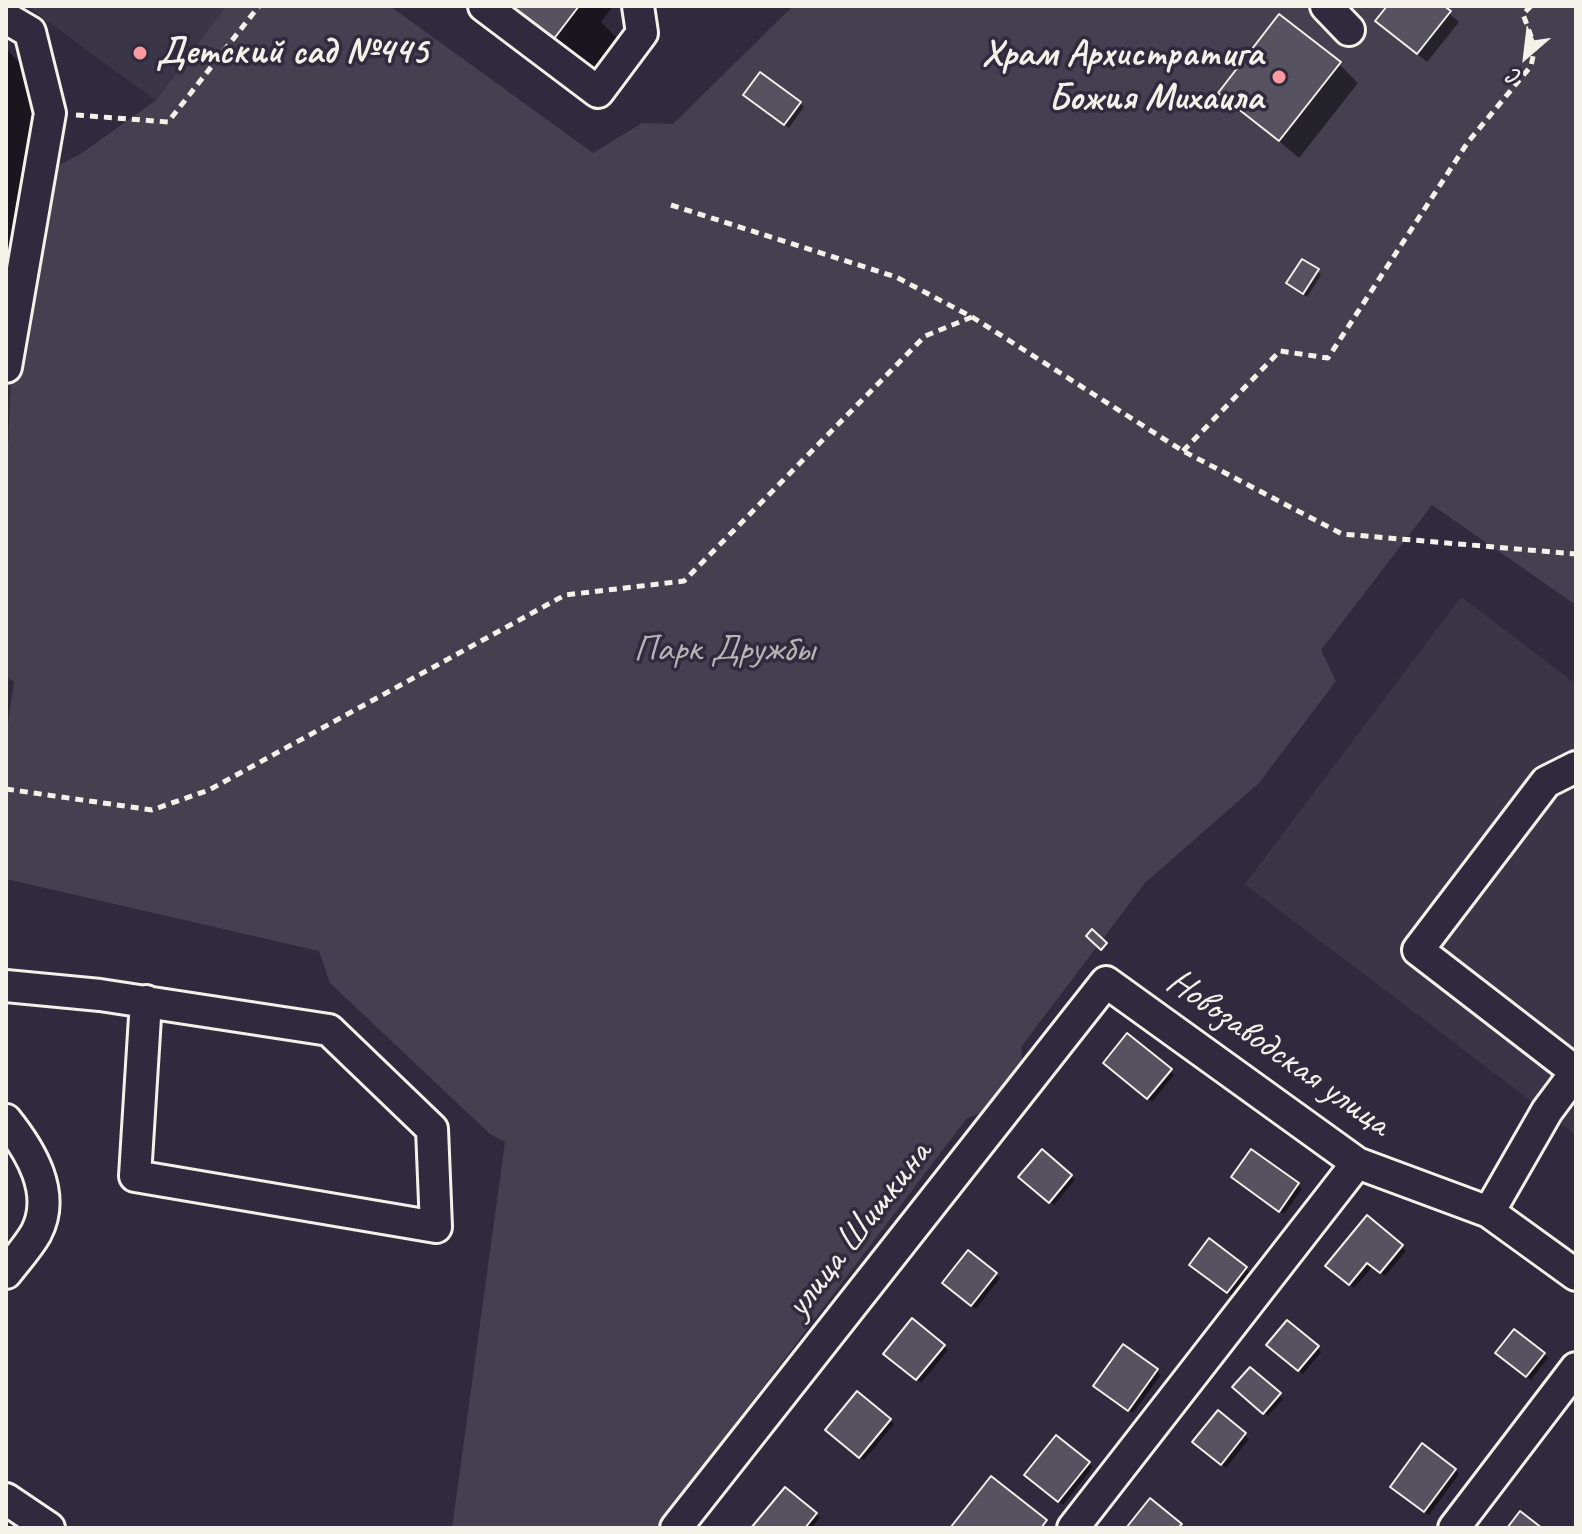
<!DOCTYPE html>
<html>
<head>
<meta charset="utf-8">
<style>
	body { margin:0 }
	#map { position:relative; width:1582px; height:1534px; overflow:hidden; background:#2f2a3d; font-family:Caveat,sans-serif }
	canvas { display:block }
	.frame { position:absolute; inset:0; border:8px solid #f4f1e8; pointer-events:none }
	.north { position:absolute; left:1486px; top:16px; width:80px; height:80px; -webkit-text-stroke:6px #2f2a3d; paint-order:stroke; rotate:208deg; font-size:22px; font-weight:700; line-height:32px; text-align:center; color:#f4f1e8 }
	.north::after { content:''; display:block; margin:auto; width:28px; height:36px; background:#f4f1e8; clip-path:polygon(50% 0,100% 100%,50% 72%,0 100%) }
</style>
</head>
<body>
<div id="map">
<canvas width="1582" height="1534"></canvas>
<div class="frame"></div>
<div class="north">С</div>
</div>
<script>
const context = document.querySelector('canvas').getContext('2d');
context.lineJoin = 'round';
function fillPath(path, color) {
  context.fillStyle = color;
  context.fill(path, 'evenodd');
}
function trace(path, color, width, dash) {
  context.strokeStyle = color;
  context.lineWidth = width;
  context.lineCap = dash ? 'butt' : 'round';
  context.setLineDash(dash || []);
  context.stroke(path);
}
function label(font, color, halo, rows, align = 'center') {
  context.font = font + ' Caveat,sans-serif';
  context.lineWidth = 7;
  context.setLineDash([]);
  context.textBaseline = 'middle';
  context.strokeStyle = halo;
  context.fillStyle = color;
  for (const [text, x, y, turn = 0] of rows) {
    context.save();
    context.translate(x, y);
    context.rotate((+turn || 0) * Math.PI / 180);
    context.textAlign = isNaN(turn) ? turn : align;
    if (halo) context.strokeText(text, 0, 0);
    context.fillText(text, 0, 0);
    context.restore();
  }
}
fillPath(new Path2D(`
	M27 6H226L155 100Z
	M1461 597 1576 684V1135L1245 884Z`), '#3b3647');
fillPath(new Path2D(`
	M226 6H390L593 153 642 123 673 124 793 6H1576V605L1432 505 1321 650 1336 681 1259 783 1145 883 1021 1047 1023 1064 987 1111 967 1118 656 1528H452L505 1142 490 1134 330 983 319 951 6 879V736L14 682 6 676V495L19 187 82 153 155 101Z`), '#454050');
fillPath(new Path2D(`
	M509 6H613L601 22 619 40 592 77Z
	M1390 6H1441L1459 22 1427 62 1387 30Z
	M6 49 31 74 46 97 6 380Z
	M1339 64 1358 83 1299 158 1221 92Z
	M749 98 800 103 804 107 789 128Z
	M1317 271 1321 275 1307 297 1293 287Z
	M1110 1067 1170 1071 1174 1075 1152 1102Z
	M1042 1152 1075 1180 1054 1205 1021 1177Z
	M1237 1181 1298 1185 1302 1189 1284 1214Z
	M1402 1247 1406 1251 1385 1276 1373 1266 1354 1288 1332 1270Z
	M1196 1268H1245L1249 1272 1232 1296Z
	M996 1274 1000 1278 976 1309 948 1287Z
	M944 1346 948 1350 921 1383 890 1357Z
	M1317 1348 1321 1352 1303 1374 1273 1349Z
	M1544 1354 1548 1358 1531 1380 1501 1357Z
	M1250 1369 1283 1399 1268 1416 1239 1391Z
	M1157 1371 1161 1375 1133 1413 1100 1389Z
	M1218 1413 1249 1439 1226 1468 1199 1446Z
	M890 1420 894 1424 864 1460 832 1434Z
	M1089 1464 1093 1467 1063 1505 1030 1479Z
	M1455 1470 1459 1474 1429 1515 1396 1491Z
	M816 1514 820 1518 812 1528H753Z`), '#0007');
const building = new Path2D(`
	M507 6H579L553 40Z
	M1387 6H1444L1451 11 1417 54 1375 21Z
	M1279 14 1341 62 1279 141 1218 93Z
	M760 72 801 102 784 125 743 95Z
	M1302 259 1319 269 1303 294 1286 283Z
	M1092 929 1107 943 1101 950 1086 936Z
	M1127 1033 1172 1069 1147 1099 1103 1063Z
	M1042 1149 1072 1175 1049 1203 1018 1177Z
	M1251 1149 1299 1183 1279 1212 1231 1177Z
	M1367 1215 1403 1245 1380 1273 1367 1263 1349 1285 1325 1266Z
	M1209 1238 1247 1267 1227 1293 1189 1265Z
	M968 1250 997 1273 971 1306 942 1283Z
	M912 1318 945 1345 916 1380 883 1354Z
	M1287 1320 1319 1346 1298 1371 1266 1345Z
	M1514 1329 1545 1353 1526 1377 1495 1353Z
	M1123 1344 1158 1369 1128 1411 1093 1386Z
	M1250 1367 1281 1393 1263 1414 1232 1387Z
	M857 1391 891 1419 859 1458 825 1430Z
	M1218 1410 1246 1433 1221 1465 1192 1442Z
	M1056 1435 1090 1462 1058 1502 1024 1475Z
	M1422 1443 1456 1469 1424 1512 1390 1487Z
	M991 1476 1047 1520 1041 1528H950Z
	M785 1487 817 1513 805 1528H751Z
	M1150 1498 1182 1524 1178 1528H1126Z
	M1520 1511 1542 1528H1507Z`);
fillPath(building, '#56525f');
trace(building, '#f4f1e8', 2);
const minor = new Path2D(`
	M484 6 598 92 642 33 638 6
	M1326 6 1349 30
	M6 18 30 32 50 113 6 367
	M1576 767 1546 782 1418 950 1576 1072
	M6 986 100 995 329 1030 432 1129 436 1227 135 1176 146 1001
	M6 1120C30 1150 57 1193 36 1233 28 1247 16 1260 6 1273
	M1489 1212 1547 1111 1576 1072
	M6 1499 49 1528
	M676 1528 1106 982 1357 1163 1489 1212 1576 1275
	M1073 1528 1357 1163
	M1454 1528 1576 1368`);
trace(minor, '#f4f1e8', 36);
trace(new Path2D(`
	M76 115 168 122 259 6
	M671 205 896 277 972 317 1183 451 1342 534 1576 554
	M1183 451 1280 351 1328 358 1468 142 1531 66 1535 47 1523 14 1531 6
	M6 789 152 810 209 790 565 595 684 581 925 336 972 317`), '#f4f1e8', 5, [8, 6]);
trace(minor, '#2f2a3d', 30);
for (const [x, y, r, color] of [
	[140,53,8,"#ff9aa2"],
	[1279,77,8,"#ff9aa2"]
]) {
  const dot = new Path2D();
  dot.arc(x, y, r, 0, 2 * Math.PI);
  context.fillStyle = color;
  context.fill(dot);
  trace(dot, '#2f2a3d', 3);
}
label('bold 38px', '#f4f1e8', '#2f2a3d', [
	["Детский сад №445",156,53],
	["Храм Архистратига",1263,55,"right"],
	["Божия Михаила",1263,99,"right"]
], 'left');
label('38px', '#b7b3b3', '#2f2a3d', [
	["Парк Дружбы",724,650]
]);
label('38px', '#f4f1e8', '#2f2a3d', [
	["Новозаводская улица",1278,1053,35],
	["улица Шишкина",859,1230,-52]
]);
</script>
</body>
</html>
